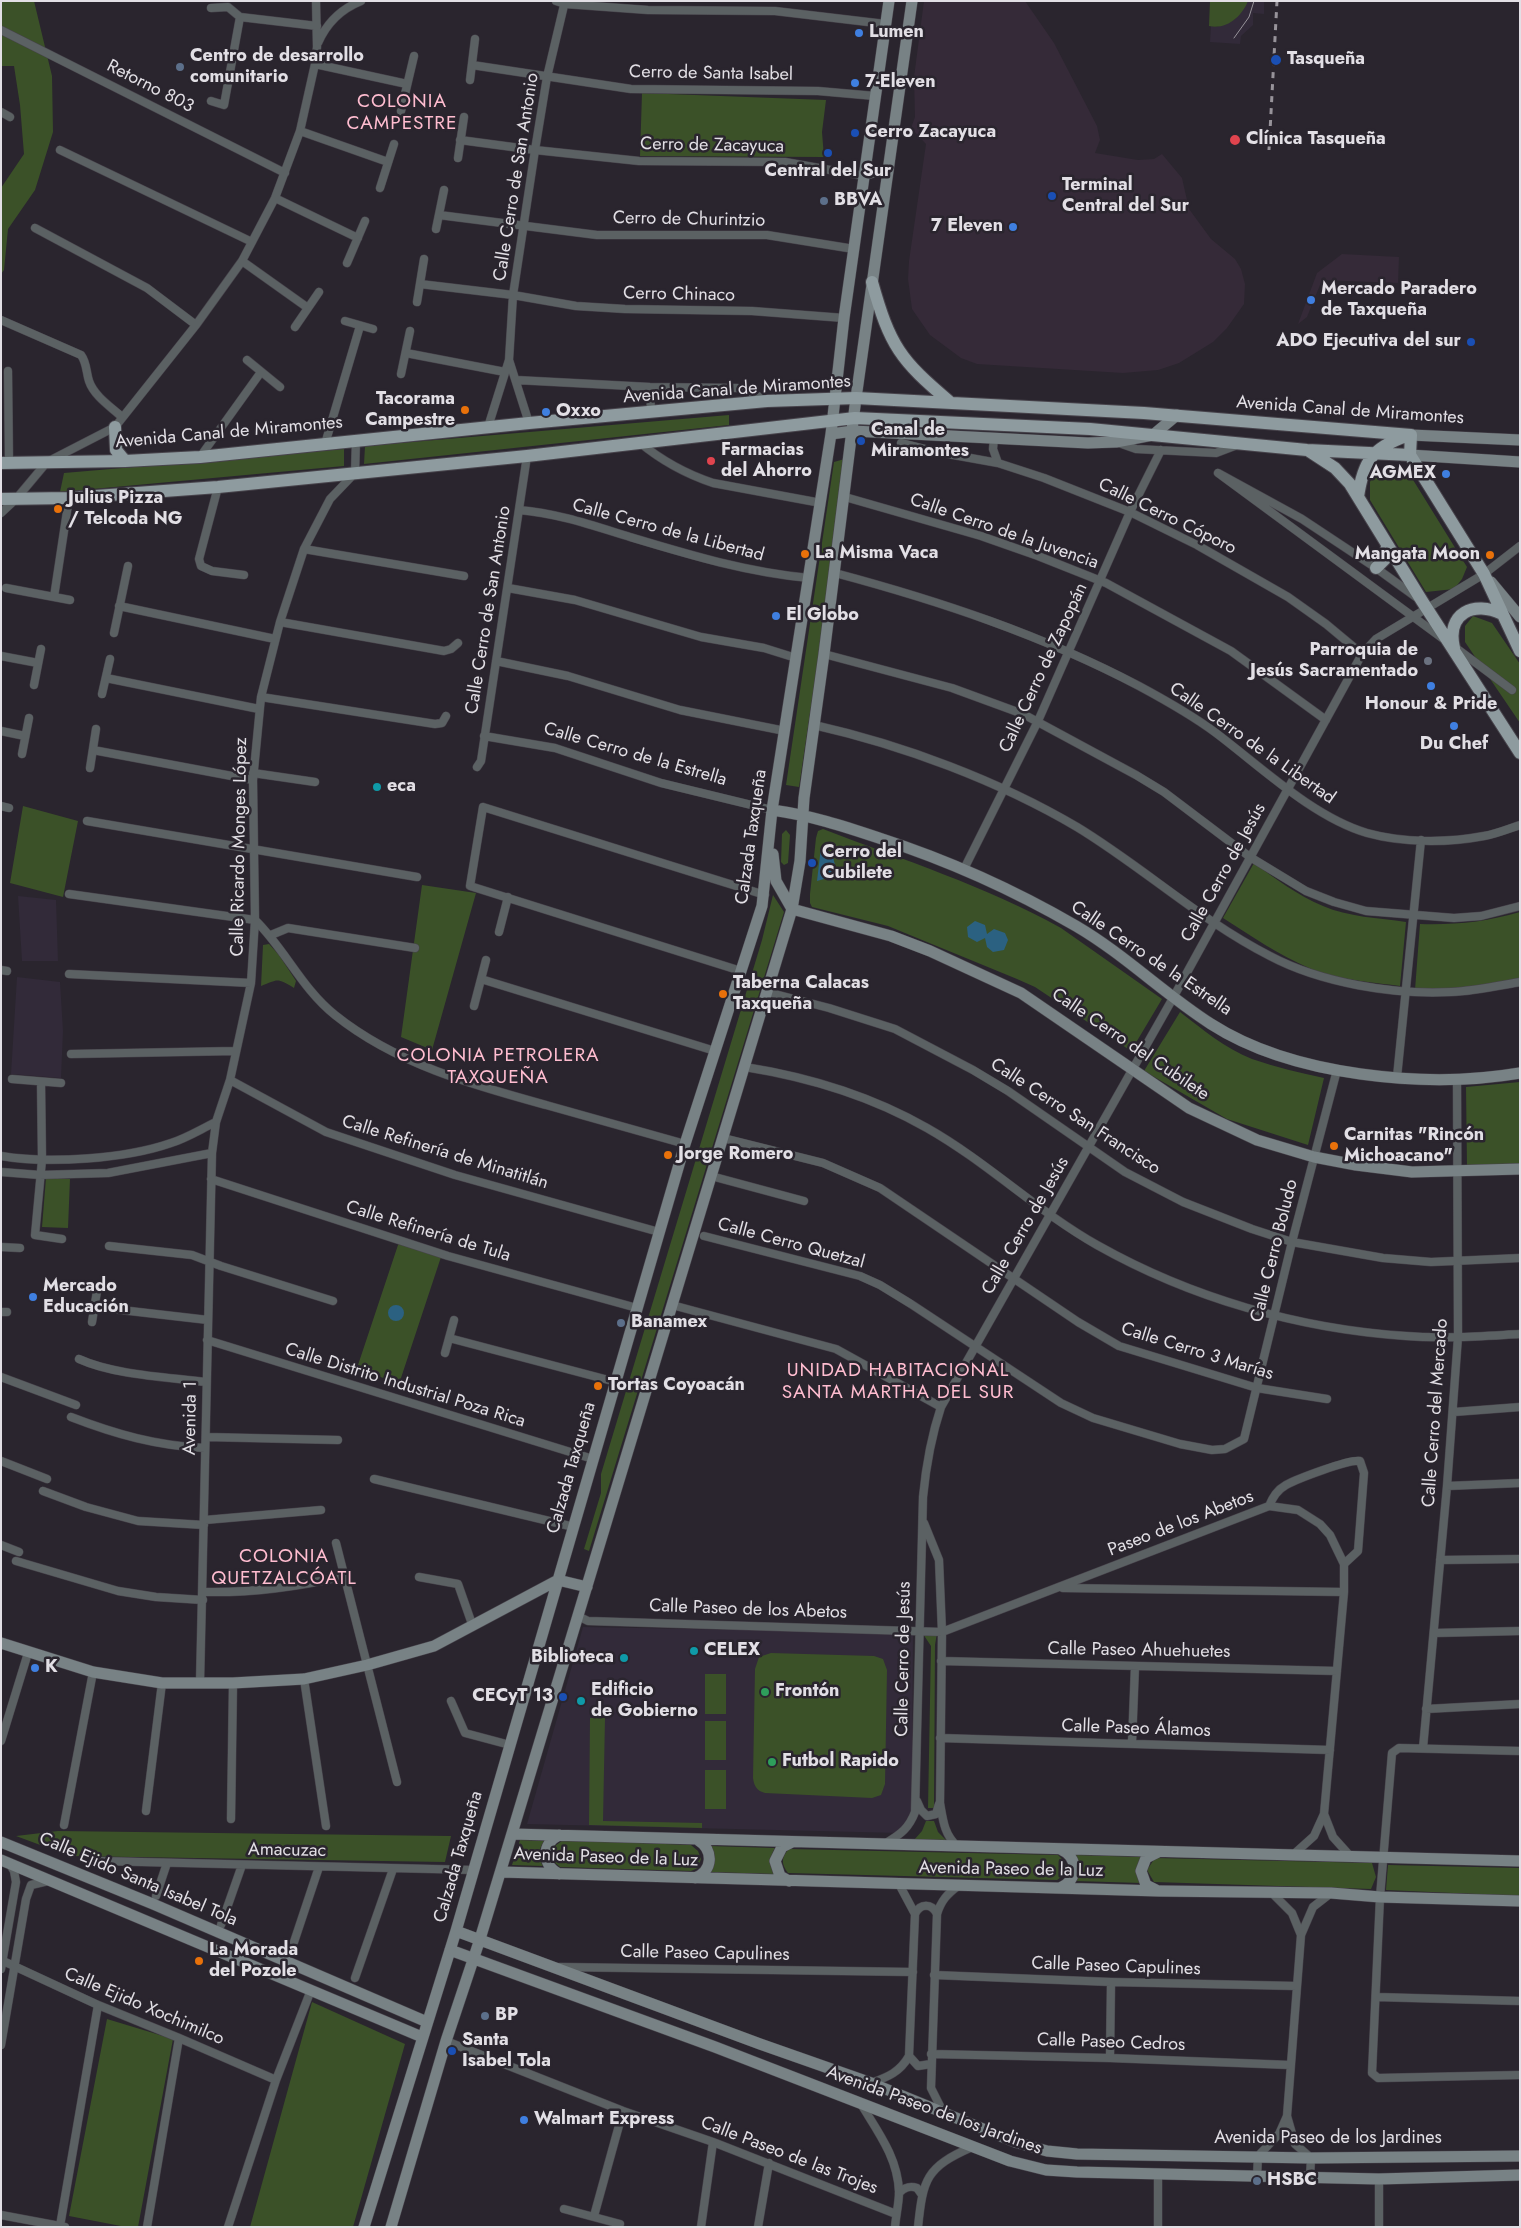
<!DOCTYPE html>
<html>
<head>
<meta charset="utf-8">
<style>
	body { margin:0 }
	#map { position:relative; width:1521px; height:2228px; overflow:hidden; background:#2a252e; font-family:Jost,sans-serif }
	canvas { display:block }
	.frame { position:absolute; inset:0; border:2px solid #e2dfe5; pointer-events:none }
</style>
</head>
<body>
<div id="map">
<canvas width="1521" height="2228"></canvas>
<div class="frame"></div>
</div>
<script>
const context = document.querySelector('canvas').getContext('2d');
context.lineJoin = 'round';
function fillPath(path, color) {
  context.fillStyle = color;
  context.fill(path, 'evenodd');
}
function trace(path, color, width, dash) {
  context.strokeStyle = color;
  context.lineWidth = width;
  context.lineCap = dash ? 'butt' : 'round';
  context.setLineDash(dash || []);
  context.stroke(path);
}
function label(font, color, halo, rows, align = 'center') {
  context.font = font + ' Jost,sans-serif';
  context.lineWidth = 5;
  context.setLineDash([]);
  context.textBaseline = 'middle';
  context.strokeStyle = halo;
  context.fillStyle = color;
  for (const [text, x, y, turn = 0] of rows) {
    context.save();
    context.translate(x, y);
    context.rotate((+turn || 0) * Math.PI / 180);
    context.textAlign = isNaN(turn) ? turn : align;
    if (halo) context.strokeText(text, 0, 0);
    context.fillText(text, 0, 0);
    context.restore();
  }
}
fillPath(new Path2D(`
	M924 1H1025L1054 43 1097 126 1100 140 1095 153 1138 160 1154 159 1162 154 1182 178 1189 209 1211 239 1235 259 1241 269 1245 284 1244 304 1227 328 1213 342 1179 363 1158 370 1123 373 977 364 961 358 930 335 912 309 908 279 909 261 926 144 911 128 915 117 914 77Z
	M1342 254 1399 257 1398 283 1322 280 1307 317 1298 324 1317 273Z`), '#352a38');
fillPath(new Path2D(`
	M1248 1H1264V14L1253 13V25L1241 36 1240 44 1210 42 1211 26 1217 27 1235 19Z
	M18 896 56 900 58 961H22Z
	M17 977 60 982 63 1031 61 1078 11 1074Z
	M583 1627 913 1633 912 1811 907 1825 900 1833 527 1824Z`), '#322a39');
fillPath(new Path2D(`
	M1 1H34L52 76 53 132 35 190 8 229 4 270 1 274V188L24 154 20 105 14 66H1Z
	M1210 1H1248C1242 16 1227 30 1209 26Z
	M642 93 826 100 822 132 824 157 640 156Z
	M729 415V425L364 464 365 446Z
	M344 449V466L60 492 64 473Z
	M848 458 799 787 786 785 834 462Z
	M1384 468 1410 475 1467 567 1462 579 1454 589 1426 592 1370 500V482L1375 470Z
	M1473 616 1492 623 1520 664V723L1465 642V626Z
	M23 806 78 821 63 897 10 883Z
	M823 829C903 860 986 886 1061 928L1162 999 1131 1051 1035 987 1017 979 888 926 812 907 810 903V894L816 838 818 831Z
	M786 830 790 835 788 863 784 865 781 862 782 834Z
	M1254 863C1276 879 1297 895 1323 906 1348 917 1379 918 1406 922L1400 986C1372 982 1336 980 1309 968 1279 955 1251 936 1223 918Z
	M422 885 476 893 432 1050 401 1037Z
	M773 895 784 912 589 1551 584 1549 601 1493V1474L762 940Z
	M1520 912V984L1455 993 1415 990 1420 924C1455 925 1486 922 1520 912Z
	M269 944 279 955 296 981 294 988C276 977 278 980 261 986L263 945Z
	M1180 1012C1202 1029 1226 1049 1252 1059 1276 1067 1300 1073 1324 1078L1308 1145 1227 1119 1144 1071Z
	M1520 1082V1164L1467 1167 1466 1087Z
	M46 1178 70 1179 68 1228 42 1227Z
	M399 1242 441 1257 399 1384 357 1368Z
	M937 1633 935 1645 934 1808H928L931 1646 923 1634Z
	M771 1653 874 1656 883 1659 887 1670 885 1784 881 1795 872 1798 765 1793C757 1791 754 1786 753 1778L755 1669 759 1657Z
	M705 1674H726V1714H705Z
	M590 1718H605L603 1821 702 1823V1828L589 1825Z
	M705 1721H726V1760H705Z
	M705 1770H726V1809H705Z
	M926 1821H934L938 1832 947 1841 914 1840 922 1831Z
	M58 1831 451 1836 445 1862 70 1856 16 1836Z
	M520 1840 544 1841C538 1851 537 1856 543 1866L512 1865Z
	M563 1840 691 1845 698 1851 701 1859 698 1868 691 1871 560 1867 553 1861 550 1854 555 1846Z
	M709 1846 775 1848C770 1857 769 1865 775 1874L708 1872Z
	M789 1849 1058 1855 1064 1861 1067 1868 1064 1875 1057 1880 788 1873C781 1864 781 1857 789 1849Z
	M1075 1855 1142 1857V1883L1075 1881Z
	M1155 1858 1372 1863 1376 1877 1371 1889 1154 1882 1147 1870Z
	M1388 1865 1520 1868V1896L1386 1890Z
	M312 2002 405 2044 353 2227H250Z
	M107 2019 173 2039 138 2227H126L69 2216Z`), '#3b5128');
fillPath(new Path2D(`
	M821 847 832 853 835 865 831 877 817 881Z
	M975 921 985 925 987 934 994 929 1005 933 1008 940 1004 950 993 952 987 947 985 938 977 942 968 937 967 927Z
	M388 1313a8 8 0 1 1 16 0a8 8 0 1 1-16 0Z`), '#2b6181');
const street = new Path2D(`
	M556 1 565 4 648 10 775 11 885 24
	M211 8 228 7 240 17 317 26
	M1 30 285 173
	M318 43C327 22 341 9 361 1
	M315 64 407 84
	M472 65 631 89 818 91 875 96
	M470 80 475 39
	M211 101 224 105 240 17
	M401 111 414 56
	M1 112 10 117
	M300 131 388 162
	M460 140 535 150 639 161 785 162 864 176 888 170
	M60 150 252 242
	M458 158 464 117
	M380 188 394 144
	M275 198 358 238
	M439 215 597 235H767L854 249
	M35 228 147 288 196 325
	M436 229 444 190
	M242 261 308 308
	M347 263 365 221
	M420 284 513 295 576 306 625 309 752 311 844 318
	M417 302 424 259
	M1 320 81 355C87 363 86 372 89 381 94 396 111 407 122 417
	M345 321 373 329
	M295 327 319 292
	M406 353 505 372
	M247 360 280 387
	M509 360 529 423
	M8 371 9 463
	M401 374 410 331
	M516 380 650 387 737 388 754 394 765 400
	M650 387 651 413
	M488 427 509 360 513 295 535 150 547 77 565 1
	M994 438 993 449 998 463
	M639 442C662 461 686 474 713 483L821 503
	M901 443 937 452 998 463 1044 478 1130 512 1197 545 1288 597 1326 624 1362 654
	M1119 443 1136 449 1216 453 1237 445
	M325 444 360 326
	M200 457 261 372
	M218 487 199 559 201 566 212 571 244 575
	M845 497 981 536 1038 556 1106 583 1231 651 1326 720
	M519 510C557 513 594 526 630 537 690 555 746 572 809 578
	M1 513 16 499 47 462 115 427 196 325 242 261 275 198 300 131 315 64 317 47 316 1
	M304 549 464 576
	M835 573C940 601 1042 635 1139 686 1165 700 1192 715 1216 733 1261 767 1313 817 1367 833 1403 843 1447 843 1484 836 1496 834 1508 829 1520 825
	M6 588 70 600
	M508 588 575 600 701 637 764 648 796 658
	M54 597 69 498
	M1416 597 1376 568 1302 519 1218 473 1442 638
	M119 606 275 639
	M280 622 444 651 451 649 458 643
	M114 633 128 566
	M1456 648 1512 690
	M824 654 952 688 1023 714 1136 775 1164 792 1250 857 1306 891 1334 902 1366 911 1454 918 1481 916 1520 906
	M1 656 38 663
	M496 661 568 676 680 710 785 731
	M106 678 259 709
	M34 685 41 649
	M102 694 110 659
	M261 697 435 724 442 723 446 716
	M814 725C903 745 999 781 1077 827 1143 867 1201 921 1270 956 1321 983 1394 995 1451 992 1474 991 1497 986 1520 982
	M1 731 25 736
	M484 736 555 748 661 783 772 810
	M93 750 253 780
	M22 754 29 718
	M477 767 481 761 527 456
	M90 768 96 729
	M253 773 315 782
	M1 806 9 808
	M87 821 417 877
	M964 869 1038 721 1130 512 1161 450
	M69 894 255 920C285 949 302 989 335 1015 396 1064 473 1085 546 1105 592 1118 639 1131 685 1144
	M499 932 508 897
	M271 935 288 928 415 948
	M1 970 7 971
	M741 971 470 886 483 807 765 895
	M69 974 251 983
	M481 979 715 1051
	M767 992 829 1008 895 1029 973 1070 1008 1091 1125 1172 1183 1202 1252 1229 1292 1242 1383 1258 1431 1262 1520 1258
	M474 1006 486 960
	M71 1054 236 1051
	M745 1067C808 1077 871 1096 927 1128 987 1162 1037 1211 1097 1245 1191 1298 1299 1329 1406 1336 1444 1339 1482 1336 1520 1334
	M1397 1077 1421 840
	M12 1079 61 1083
	M230 1080 326 1132 455 1175 659 1232
	M41 1082 42 1160 35 1235 62 1239
	M723 1138 823 1163 880 1188 1078 1322 1119 1346 1257 1388 1327 1399
	M1 1156C49 1164 125 1159 171 1143 187 1138 201 1129 216 1122
	M1 1172 40 1175 108 1173 212 1153
	M711 1176 804 1201
	M211 1179 448 1256 637 1308
	M704 1236 860 1276 880 1285 911 1304 1061 1403 1093 1418 1180 1444 1212 1450 1225 1449 1244 1439 1292 1242 1337 1070
	M109 1246 192 1255 221 1266 333 1301
	M1 1247 20 1248
	M672 1305 836 1349 941 1407
	M95 1307 208 1320
	M1 1312H7
	M92 1322 97 1291
	M449 1338 616 1382
	M207 1340 593 1459
	M445 1353 454 1320
	M79 1359C114 1375 167 1377 206 1382
	M1 1377 76 1405
	M1454 1412 1520 1407
	M71 1417C115 1434 157 1446 205 1448
	M206 1437 338 1440
	M1 1461 47 1479
	M374 1479 574 1527
	M1447 1486 1520 1483
	M43 1491 86 1507 138 1521 204 1525
	M1269 1506C1273 1497 1277 1490 1286 1485 1297 1479 1349 1459 1360 1461L1364 1473 1358 1551 1344 1564
	M205 1520 321 1510
	M924 1523 939 1560 942 1632 940 1803C943 1820 944 1834 957 1846
	M336 1543 397 1782
	M1 1545 19 1552
	M1440 1560 1520 1559
	M16 1561 118 1591 156 1597 203 1600
	M419 1577 458 1584 472 1624
	M1063 1588 1344 1592
	M204 1592C251 1593 297 1587 344 1576
	M578 1616 588 1621 942 1632 1269 1506 1298 1510 1320 1524 1330 1535 1344 1564V1592L1324 1814 1314 1836 1294 1854
	M1434 1633 1520 1631
	M941 1661 1337 1671
	M304 1679 326 1826
	M200 1683 212 1153 216 1122 230 1080 251 983 255 920 253 780 261 697 280 622 304 549 330 499 355 473 356 440
	M451 1701 465 1733 510 1745
	M1426 1709 1520 1704
	M940 1738 1330 1750
	M1 1741 28 1653
	M1132 1743 1135 1666
	M1423 1748 1447 1486 1458 1337 1457 1079
	M1520 1751 1399 1748 1392 1753 1380 1897 1372 2073 1378 2078 1520 2075
	M917 1801 921 1810 927 1816 936 1814 939 1804
	M146 1811 162 1683
	M1324 1814 1333 1837 1351 1857
	M231 1819 233 1683
	M64 1825 93 1672
	M886 1843C901 1834 909 1828 915 1812L923 1497C926 1466 931 1437 941 1407L1173 998 1362 654 1376 639 1484 574 1520 546
	M100 1861 474 1870
	M1272 1893 1292 1913 1301 1935
	M156 1896 167 1863
	M915 1914C920 1903 932 1903 937 1914
	M221 1925 242 1865
	M294 1942 319 1867
	M1 1960 98 2005 179 2038 276 2080
	M560 1967 913 1972
	M1 1969 16 1882 14 1871 9 1863
	M934 1975 1111 1982 1297 1986
	M355 1978 393 1869
	M1376 1997 1520 2001
	M446 2041 623 2111 713 2142 896 2214
	M1 2045 26 1899 31 1885 48 1881
	M931 2054 1110 2058 1290 2065
	M909 2056 918 2066 931 2064
	M1110 2058 1111 1982
	M871 2083C888 2077 900 2072 909 2056L915 1914 899 1884
	M861 2104C878 2132 898 2158 899 2192 899 2203 896 2215 895 2227
	M943 2112 931 2088 937 1914C941 1901 947 1894 958 1886
	M1257 2177 1258 2156 1279 2134 1287 2116
	M1310 2178 1311 2158 1295 2144 1287 2116 1301 1935 1313 1907 1331 1893
	M1379 2179V2227
	M899 2193C904 2188 909 2185 917 2188L922 2195
	M564 2209 620 2224
	M1 2215 65 2227
	M594 2216 623 2111
	M60 2226 98 2005
	M147 2227 179 2038
	M228 2227 276 2080 311 1990
	M701 2227 713 2142
	M758 2227 769 2163
	M918 2227C923 2179 926 2167 972 2147
	M1158 2227V2175`);
const secondary = new Path2D(`
	M831 434 853 431 1088 443 1116 442 1153 435 1177 415
	M1411 435 1520 440
	M1410 455 1520 462
	M1491 582 1520 617
	M772 810C809 815 843 826 879 838 947 860 1014 890 1076 926 1124 954 1164 994 1211 1024 1292 1076 1426 1089 1520 1073
	M773 854 776 881 792 909
	M792 909 891 936 930 951 1021 993 1189 1108 1257 1140 1314 1157 1356 1165 1412 1172 1520 1169
	M1 1643 93 1672 162 1683H233L304 1679 367 1665 434 1646 558 1580 587 1587
	M512 1834 1520 1861
	M1 1842 153 1904 427 2022
	M1 1860 422 2037
	M501 1872 1159 1891 1331 1893 1380 1897 1520 1901
	M559 1874C542 1865 541 1844 559 1835
	M695 1878C713 1871 714 1850 698 1840
	M789 1881 780 1876 775 1861 782 1847 792 1842
	M1060 1888C1079 1880 1079 1857 1060 1849
	M1156 1890 1146 1885 1141 1871 1146 1858 1158 1852
	M456 1931 760 2044 871 2083 1015 2142 1047 2151 1077 2154 1311 2158 1520 2156
	M450 1950 715 2047 1010 2161 1046 2170 1077 2172 1379 2179 1520 2175
	M364 2227 456 1931 685 1144 762 906 772 810 831 434 844 318 889 1
	M391 2227 446 2041 480 1939 792 909 800 861 804 798 824 654 856 398 912 1`);
const primary = new Path2D(`
	M872 282C890 346 900 360 950 402
	M115 427 116 450 125 461
	M1411 435 1410 455 1484 574 1520 651
	M1309 451 1335 468 1350 484 1422 601 1520 753
	M1 463 125 461 200 457 529 423 767 401 856 398 1144 413 1411 435
	M1358 497C1363 462 1372 448 1406 436
	M1 499 69 498 218 487 527 456 855 418 1090 429 1307 450 1410 455
	M1376 568 1385 559 1387 546
	M1454 648C1446 613 1474 600 1502 614`);
trace(street, '#47434b', 9);
trace(secondary, '#47434b', 12);
trace(primary, '#47434b', 14);
trace(street, '#5b6163', 8);
trace(secondary, '#788285', 11);
trace(primary, '#8e9b9f', 12);
trace(new Path2D(`
	M1234 38 1249 17 1254 1`), '#97939a', 1);
trace(new Path2D(`
	M1269 150 1277 1`), '#97939a', 3, [6, 6]);
for (const [x, y, r, color] of [
	[859,33,5,"#3f7fe0"],
	[1276,60,6,"#1a4fb4"],
	[180,67,5,"#5c6f8a"],
	[855,83,5,"#3f7fe0"],
	[855,133,5,"#1a4fb4"],
	[1235,140,6,"#e0444e"],
	[828,153,5,"#1a4fb4"],
	[1052,196,5,"#1a4fb4"],
	[824,201,5,"#5c6f8a"],
	[1013,227,5,"#3f7fe0"],
	[1311,300,5,"#3f7fe0"],
	[1471,342,5,"#1a4fb4"],
	[465,410,5,"#e8710a"],
	[546,412,5,"#3f7fe0"],
	[861,441,5,"#1a4fb4"],
	[711,461,5,"#e0444e"],
	[1446,474,5,"#3f7fe0"],
	[58,509,5,"#e8710a"],
	[805,554,5,"#e8710a"],
	[1490,555,5,"#e8710a"],
	[776,616,5,"#3f7fe0"],
	[1428,661,5,"#6b7280"],
	[1431,686,5,"#3f7fe0"],
	[1454,726,5,"#3f7fe0"],
	[377,787,5,"#0f9aa8"],
	[812,863,5,"#1a4fb4"],
	[723,994,5,"#e8710a"],
	[1334,1146,5,"#e8710a"],
	[668,1155,5,"#e8710a"],
	[33,1297,5,"#3f7fe0"],
	[621,1323,5,"#5c6f8a"],
	[598,1386,5,"#e8710a"],
	[694,1651,5,"#0f9aa8"],
	[624,1658,5,"#0f9aa8"],
	[35,1668,5,"#3f7fe0"],
	[765,1692,5,"#2e9e5b"],
	[563,1697,5,"#1a4fb4"],
	[581,1701,5,"#0f9aa8"],
	[772,1762,5,"#2e9e5b"],
	[199,1961,5,"#e8710a"],
	[485,2016,5,"#5c6f8a"],
	[452,2051,5,"#1a4fb4"],
	[524,2120,5,"#3f7fe0"],
	[1257,2181,5,"#5c6f8a"]
]) {
  const dot = new Path2D();
  dot.arc(x, y, r, 0, 2 * Math.PI);
  context.fillStyle = color;
  context.fill(dot);
  trace(dot, '#2a252e', 2);
}
label('bold 18px', '#e2dfe5', '#2a252e', [
	["Lumen",869,33],
	["Centro de desarrollo",190,57],
	["comunitario",190,78],
	["Tasqueña",1287,60],
	["7-Eleven",865,83],
	["Cerro Zacayuca",865,133],
	["Clínica Tasqueña",1246,140],
	["Central del Sur",828,172,"center"],
	["Terminal",1062,186],
	["Central del Sur",1062,207],
	["BBVA",834,201],
	["7 Eleven",1003,227,"right"],
	["Mercado Paradero",1321,290],
	["de Taxqueña",1321,311],
	["ADO Ejecutiva del sur",1461,342,"right"],
	["Tacorama",455,400,"right"],
	["Campestre",455,421,"right"],
	["Oxxo",556,412],
	["Canal de",871,431],
	["Miramontes",871,452],
	["Farmacias",721,451],
	["del Ahorro",721,472],
	["AGMEX",1436,474,"right"],
	["Julius Pizza",68,499],
	["/ Telcoda NG",68,520],
	["La Misma Vaca",815,554],
	["Mangata Moon",1480,555,"right"],
	["El Globo",786,616],
	["Parroquia de",1418,651,"right"],
	["Jesús Sacramentado",1418,672,"right"],
	["Honour & Pride",1431,705,"center"],
	["Du Chef",1454,745,"center"],
	["eca",387,787],
	["Cerro del",822,853],
	["Cubilete",822,874],
	["Taberna Calacas",733,984],
	["Taxqueña",733,1005],
	["Carnitas \"Rincón",1344,1136],
	["Michoacano\"",1344,1157],
	["Jorge Romero",678,1155],
	["Mercado",43,1287],
	["Educación",43,1308],
	["Banamex",631,1323],
	["Tortas Coyoacán",608,1386],
	["CELEX",704,1651],
	["Biblioteca",614,1658,"right"],
	["K",45,1668],
	["Edificio",591,1691],
	["de Gobierno",591,1712],
	["Frontón",775,1692],
	["CECyT 13",553,1697,"right"],
	["Futbol Rapido",782,1762],
	["La Morada",209,1951],
	["del Pozole",209,1972],
	["BP",495,2016],
	["Santa",462,2041],
	["Isabel Tola",462,2062],
	["Walmart Express",534,2120],
	["HSBC",1267,2181]
], 'left');
label('18px', '#e2dfe5', '#2a252e', [
	["Cerro de Santa Isabel",711,74,1],
	["Retorno 803",150,87,27],
	["Cerro de Zacayuca",712,146,1],
	["Calle Cerro de San Antonio",517,177,-81],
	["Cerro de Churintzio",689,220,1],
	["Cerro Chinaco",679,295,1],
	["Avenida Canal de Miramontes",737,390,-4],
	["Avenida Canal de Miramontes",1350,411,4],
	["Avenida Canal de Miramontes",229,433,-5],
	["Calle Cerro Cóporo",1167,517,26],
	["Calle Cerro de la Libertad",668,531,15],
	["Calle Cerro de la Juvencia",1004,532,19],
	["Calle Cerro de San Antonio",489,610,-81],
	["Calle Cerro de Zapopán",1044,668,-65],
	["Calle Cerro de la Libertad",1252,744,35],
	["Calle Cerro de la Estrella",635,755,16],
	["Calzada Taxqueña",752,837,-82],
	["Calle Ricardo Monges López",240,847,-89],
	["Calle Cerro de Jesús",1224,873,-61],
	["Calle Cerro de la Estrella",1151,959,34],
	["Calle Cerro del Cubilete",1130,1045,34],
	["Calle Cerro San Francisco",1075,1117,33],
	["Calle Refinería de Minatitlán",445,1153,17],
	["Calle Cerro de Jesús",1026,1226,-60],
	["Calle Refinería de Tula",428,1232,17],
	["Calle Cerro Quetzal",791,1244,15],
	["Calle Cerro Boludo",1275,1251,-76],
	["Calle Cerro 3 Marías",1197,1352,17],
	["Calle Distrito Industrial Poza Rica",405,1386,17],
	["Calle Cerro del Mercado",1436,1413,-86],
	["Avenida 1",191,1418,-89],
	["Calzada Taxqueña",572,1468,-74],
	["Paseo de los Abetos",1181,1524,-21],
	["Calle Paseo de los Abetos",748,1610,2],
	["Calle Paseo Ahuehuetes",1139,1651,1],
	["Calle Cerro de Jesús",904,1659,-89],
	["Calle Paseo Álamos",1136,1729,2],
	["Amacuzac",287,1851,1],
	["Calzada Taxqueña",459,1857,-74],
	["Avenida Paseo de la Luz",606,1858,2],
	["Avenida Paseo de la Luz",1011,1870,1],
	["Calle Ejido Santa Isabel Tola",138,1880,23],
	["Calle Paseo Capulines",705,1954,1],
	["Calle Paseo Capulines",1116,1967,2],
	["Calle Ejido Xochimilco",144,2007,23],
	["Calle Paseo Cedros",1111,2043,2],
	["Avenida Paseo de los Jardines",934,2111,20],
	["Avenida Paseo de los Jardines",1328,2139],
	["Calle Paseo de las Trojes",789,2156,21]
]);
context.letterSpacing = '1px';
label('19px', '#ffbdd0', '#2a252e', [
	["COLONIA",402,102],
	["CAMPESTRE",402,124],
	["COLONIA PETROLERA",498,1056],
	["TAXQUEÑA",498,1078],
	["UNIDAD HABITACIONAL",898,1371],
	["SANTA MARTHA DEL SUR",898,1393],
	["COLONIA",284,1557],
	["QUETZALCÓATL",284,1579]
]);
context.letterSpacing = '0px';
</script>
</body>
</html>
